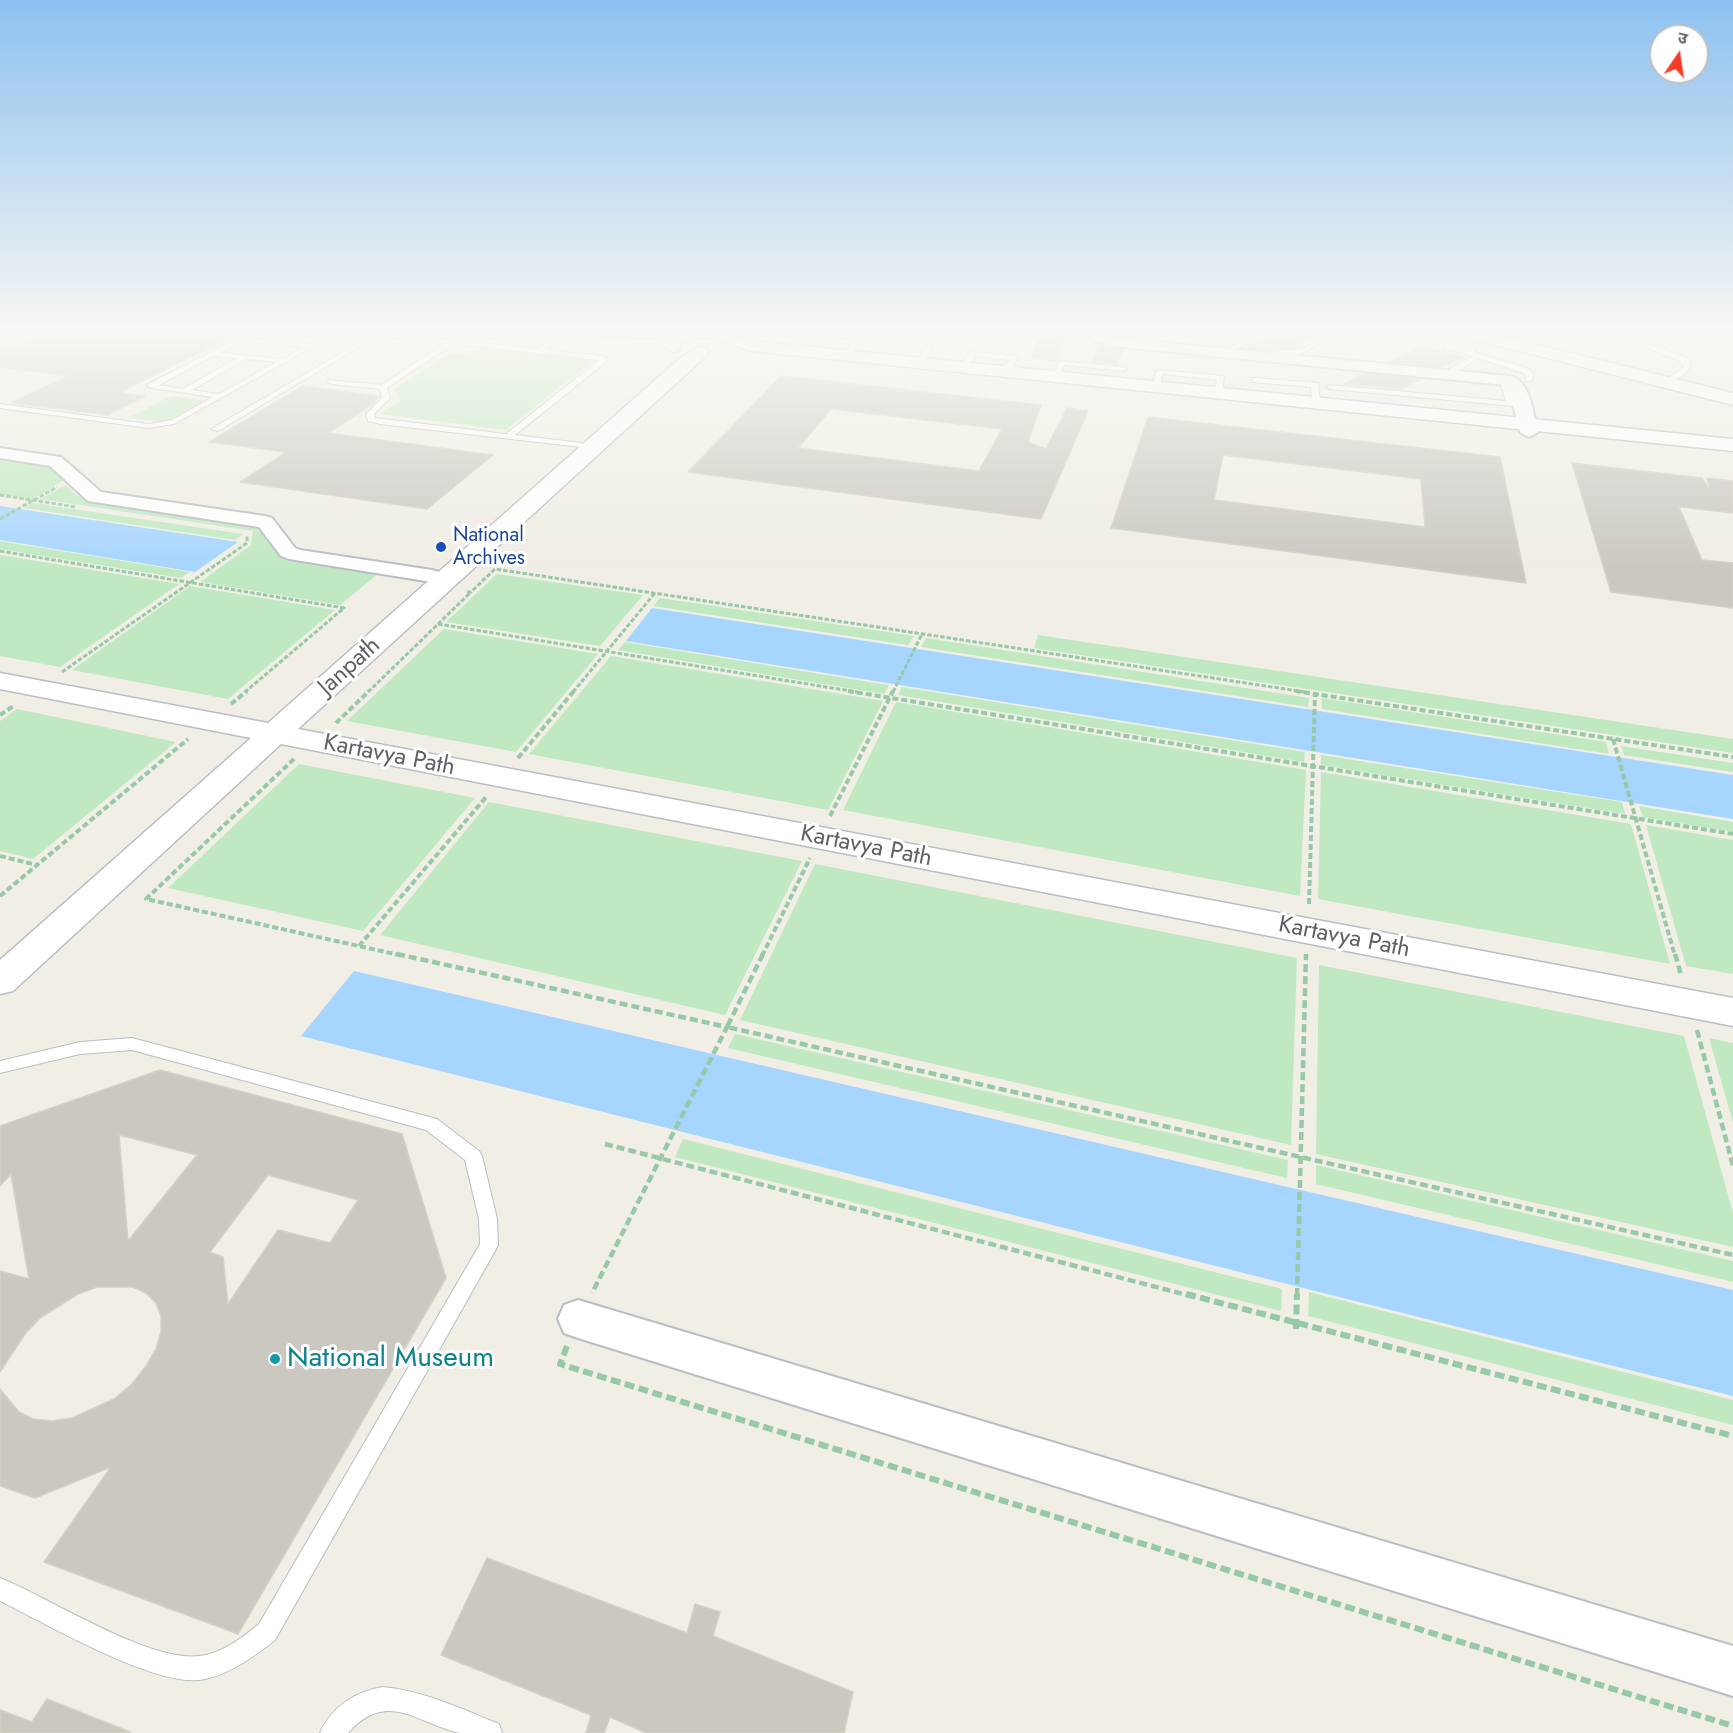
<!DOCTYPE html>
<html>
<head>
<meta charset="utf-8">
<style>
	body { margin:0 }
	#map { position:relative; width:1733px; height:1733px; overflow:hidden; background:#f0eee5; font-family:Jost,"Noto Sans Devanagari",sans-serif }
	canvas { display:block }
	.north { position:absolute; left:1649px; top:24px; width:60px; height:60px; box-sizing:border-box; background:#fff; border:2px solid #bec0c2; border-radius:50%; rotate:13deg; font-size:16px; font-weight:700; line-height:24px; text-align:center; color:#5d6166 }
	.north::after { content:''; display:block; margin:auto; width:21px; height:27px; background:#f53d26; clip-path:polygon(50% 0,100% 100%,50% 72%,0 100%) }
</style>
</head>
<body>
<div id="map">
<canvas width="1733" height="1733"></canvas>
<div class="north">उ</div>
</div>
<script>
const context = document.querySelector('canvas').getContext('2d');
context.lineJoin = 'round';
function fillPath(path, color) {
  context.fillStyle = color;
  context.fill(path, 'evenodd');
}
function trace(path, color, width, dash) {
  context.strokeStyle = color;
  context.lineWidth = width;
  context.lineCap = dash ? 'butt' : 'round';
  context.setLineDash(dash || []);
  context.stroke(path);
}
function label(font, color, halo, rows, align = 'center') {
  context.font = font + ' Jost,sans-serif';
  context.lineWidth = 6;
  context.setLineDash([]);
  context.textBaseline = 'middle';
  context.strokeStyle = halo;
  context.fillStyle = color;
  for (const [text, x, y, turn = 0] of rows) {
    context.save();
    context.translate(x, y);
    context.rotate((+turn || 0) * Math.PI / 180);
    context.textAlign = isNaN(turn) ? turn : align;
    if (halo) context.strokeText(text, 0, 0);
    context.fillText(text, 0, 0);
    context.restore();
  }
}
fillPath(new Path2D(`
	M481 347 596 359 506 430 380 414 400 401 395 389 450 353 467 355Z
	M171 396 209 401C171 422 172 424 128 418Z
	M0 456 50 463 63 481 32 499 0 494Z
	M66 485 77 496 260 525 279 554 294 561 379 573 340 605 200 582 251 545 253 531 40 499Z
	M33 503 243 534 235 540 24 508Z
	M0 541 190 572 181 578 0 549Z
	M0 555 179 584 60 667 0 656Z
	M497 574 643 595 600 646 446 622Z
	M190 586 335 610 228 699 72 670Z
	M660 598 914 636 908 645 653 606Z
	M444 629 598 654 516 752 347 721Z
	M1038 635 1733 739V753L1034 648Z
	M926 638 1309 698 1308 707 921 647Z
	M625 642 888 685H889L884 694 618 650Z
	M611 656 883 701 828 810 529 754Z
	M902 687 1305 752 1304 762 898 695Z
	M1322 698 1606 742 1609 754 1322 709Z
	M896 702 1306 770 1300 896 843 810Z
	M17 709 176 742 33 859 0 851V721Z
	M1621 746 1733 763V772L1624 755Z
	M1321 755 1622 802 1625 814 1321 765Z
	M299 764 475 798 363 931 168 888Z
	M1321 772 1631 824 1670 964 1318 899Z
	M489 802 802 861 725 1015 380 935Z
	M1639 806 1733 822V832L1643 817Z
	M1646 825 1733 840V974L1686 966Z
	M815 864 1297 958 1291 1145 740 1020Z
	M1319 965 1684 1036 1733 1213V1247L1316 1154Z
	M735 1034 1288 1160 1287 1178 728 1048Z
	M1709 1038 1733 1043V1123Z
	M683 1139 1282 1289 1281 1311 675 1157Z
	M1316 1165 1733 1261V1282L1316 1184Z
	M1309 1292 1733 1400V1425L1308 1316Z`), '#c0e9c1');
fillPath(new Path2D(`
	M0 506 238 542 195 572 0 540Z
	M652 608 1733 775V819L626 641Z
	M354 971 1733 1290V1396L301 1036Z`), '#a6d5ff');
const building = new Path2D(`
	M58 328H249L125 390 121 393 145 396 108 415 11 403 68 376 0 367V348L9 349Z
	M1043 328H1068L1056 361 1031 358Z
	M1108 328H1134L1130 337 1108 333Z
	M1250 328H1314L1319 334 1292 348 1269 351 1247 348 1271 334 1266 328 1249 336Z
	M1099 345 1124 349 1117 364 1091 362Z
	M1420 347H1426L1463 357 1443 367 1389 362Z
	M1365 373 1421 379 1401 389 1344 384Z
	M781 376 1041 405 1028 442 1046 449 1067 408 1088 411 1041 519 688 472ZM831 409 1002 429 979 471 798 448Z
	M303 386 379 396 374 403 328 433 493 455 427 509 240 482 287 452 209 442Z
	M1148 417 1500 457 1526 583 1111 528ZM1223 455 1421 479 1425 527 1214 500Z
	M1572 463 1702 478 1710 490 1707 478 1733 481V513L1679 507 1702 560 1733 563V608L1611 592Z
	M160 1070 402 1134 446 1278 238 1634 44 1562 111 1467 35 1498 0 1486V1389L19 1412 33 1419 52 1421 72 1418 114 1399 132 1384 146 1366 156 1349 161 1332V1316L156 1303 146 1293 133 1287H97L78 1294 40 1318 25 1334 0 1372V1271L29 1279 11 1174 0 1186V1126ZM119 1135 197 1155 128 1241ZM268 1175 358 1200 330 1243 278 1230 228 1304 223 1257 210 1252Z
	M487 1558 687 1633 695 1604 720 1612 713 1636 853 1692 844 1733H646L610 1717 604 1733H586L591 1715 441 1655Z
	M47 1699 130 1732V1733H0V1710L32 1722Z`);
fillPath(building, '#cbc8c2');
trace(building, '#d5d0c3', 1.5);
const lane = new Path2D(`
	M340 328H347L174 424 149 428 0 408V404L149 424 172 420 213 397 151 388 147 386 148 384 239 338 310 344ZM242 341 304 347 283 359 220 353ZM213 356 237 358 183 389 159 385ZM246 359 276 362 219 394 192 390Z
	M384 328H391L384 333 538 349 568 328H572V330L546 350 603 356 607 358 606 362 515 435 581 443 585 445 581 447 380 424 368 421 366 414 382 398 380 389 332 384 328 382 329 380 382 385 445 343 378 336 218 431 211 429ZM453 344 599 360 506 434 375 418 374 414 390 398 387 388Z
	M1138 328H1144V335L1163 345V347H1159L1138 337Z
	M1316 328H1323L1329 334C1317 350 1282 365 1263 355 1283 345 1302 359 1322 334Z
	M1501 328H1509L1469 345 1476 350 1473 352 1529 369 1534 374 1531 381H1525L1526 375 1523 373 1478 358 1457 372H1451V368L1472 356 1444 348 1445 343H1463Z
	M1625 328H1632L1625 334 1626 336 1686 357 1691 364C1689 372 1680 380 1671 380V376L1683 368V364L1680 361 1622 338 1618 333Z
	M1267 330 1269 333 1226 354 1219 352Z
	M806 335 856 340 860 342 847 357 843 355 851 344 808 339 797 352H791V348Z
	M925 347 932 349 922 364H916Z
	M970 352 1013 356 1017 358 1010 372 1006 374 1002 372 1009 360 975 356 967 369H961L960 367Z
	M1062 361 1123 367 1127 369 1123 371 1064 365 1058 379H1052L1058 363Z
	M1160 370 1224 376 1222 393 1218 395 1214 393 1217 380 1163 374 1158 389H1152L1156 372Z
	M1255 378 1318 383 1320 403 1316 405 1312 403 1311 387 1252 382V378Z
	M1505 383 1509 385 1514 406 1330 389 1326 387 1330 385 1506 401 1501 385Z
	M132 1038 437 1119 479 1151 482 1156 497 1219 498 1245 495 1251 275 1640C254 1657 226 1677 199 1680 151 1685 45 1623 0 1601V1578C50 1598 148 1662 199 1656 221 1654 242 1638 259 1624L480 1244 479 1219 465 1160 426 1130 132 1050 80 1054 0 1073V1061L80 1042Z
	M383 1687C424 1691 462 1709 499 1724L502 1733C489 1733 472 1733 460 1733 416 1723 387 1689 348 1733H320C331 1707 356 1691 383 1687Z`);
const street = new Path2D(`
	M1090 328H1104L1106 335 1115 338 1510 376C1531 381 1533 414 1538 432L1529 437 1520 432 1509 389 1505 385 1114 346 1094 341Z
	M0 448 61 457 101 492 265 516 272 518 295 548 300 550 432 570 439 572 442 576 439 580 432 582 289 559 281 556 259 527 88 501 50 466 0 458Z
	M578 1300 1733 1646V1696L578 1338 564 1333 558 1319 564 1305Z`);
const secondary = new Path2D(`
	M546 328H704L753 341 1733 439V451L752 351C730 346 702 329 681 343L679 351 673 352 664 347 665 339 554 333Z
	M1443 328H1469L1733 393V405L1445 332Z
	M700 347 706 348 709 352 706 356 298 729 1733 998V1026L281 744 13 991 0 994V960L251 738 0 689V673L268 723 680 358Z`);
trace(lane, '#babdc2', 2);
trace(street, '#babdc2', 4);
trace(secondary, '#babec4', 3);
trace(new Path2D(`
	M0 495 76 507
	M0 519 57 487
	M0 551 344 608 245 692
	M467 592H471L495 569 1305 692
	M438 624 857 692
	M62 672 247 543V536
	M368 692 470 593
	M573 692 655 593
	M893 692 922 634`), '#97c8a7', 3, [4.5, 2]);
trace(new Path2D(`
	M848 691 1733 834
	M1295 691 1733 757
	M231 704 247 691
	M0 715 15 705
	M336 723 369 691
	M1613 739 1675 956
	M518 758 574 691
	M294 759 146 899 404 956
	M830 816 893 691
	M0 856 37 865
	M0 896 188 739
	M1309 904 1315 694
	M359 946 487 796
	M762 956 810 858`), '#97c8a7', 4, [6, 3]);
trace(new Path2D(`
	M397 954 727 1027 592 1293
	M763 954 727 1027 1733 1255
	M1675 954 1681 975
	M1697 1030 1733 1166
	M605 1144 1191 1296
	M1297 1296 1306 954`), '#97c8a7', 4.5, [8, 4]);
trace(new Path2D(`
	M1186 1294 1733 1436
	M1296 1329 1297 1294
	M567 1346 560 1364 1733 1726`), '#97c8a7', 6, [10, 4.5]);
fillPath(lane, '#fff');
fillPath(street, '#fff');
fillPath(secondary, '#fff');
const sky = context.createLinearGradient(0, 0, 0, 570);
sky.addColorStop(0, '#8dc1f1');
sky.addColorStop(0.58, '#f8f7f3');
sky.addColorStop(1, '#f8f7f300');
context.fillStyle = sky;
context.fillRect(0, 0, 1733, 570);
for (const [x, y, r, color] of [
	[441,547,6,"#1a4fb4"],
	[275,1359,6,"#0f9aa8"]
]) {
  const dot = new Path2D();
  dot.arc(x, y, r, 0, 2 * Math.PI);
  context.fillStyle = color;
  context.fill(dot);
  trace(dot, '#fff', 2);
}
label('20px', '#164399', '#fff', [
	["National",453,536],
	["Archives",453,559]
], 'left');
label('24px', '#5d6166', '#fff', [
	["Janpath",350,667,-42],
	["Kartavya Path",389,756,11],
	["Kartavya Path",866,847,11],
	["Kartavya Path",1344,938,11]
]);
label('28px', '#0d838f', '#fff', [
	["National Museum",287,1359]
], 'left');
</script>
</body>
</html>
